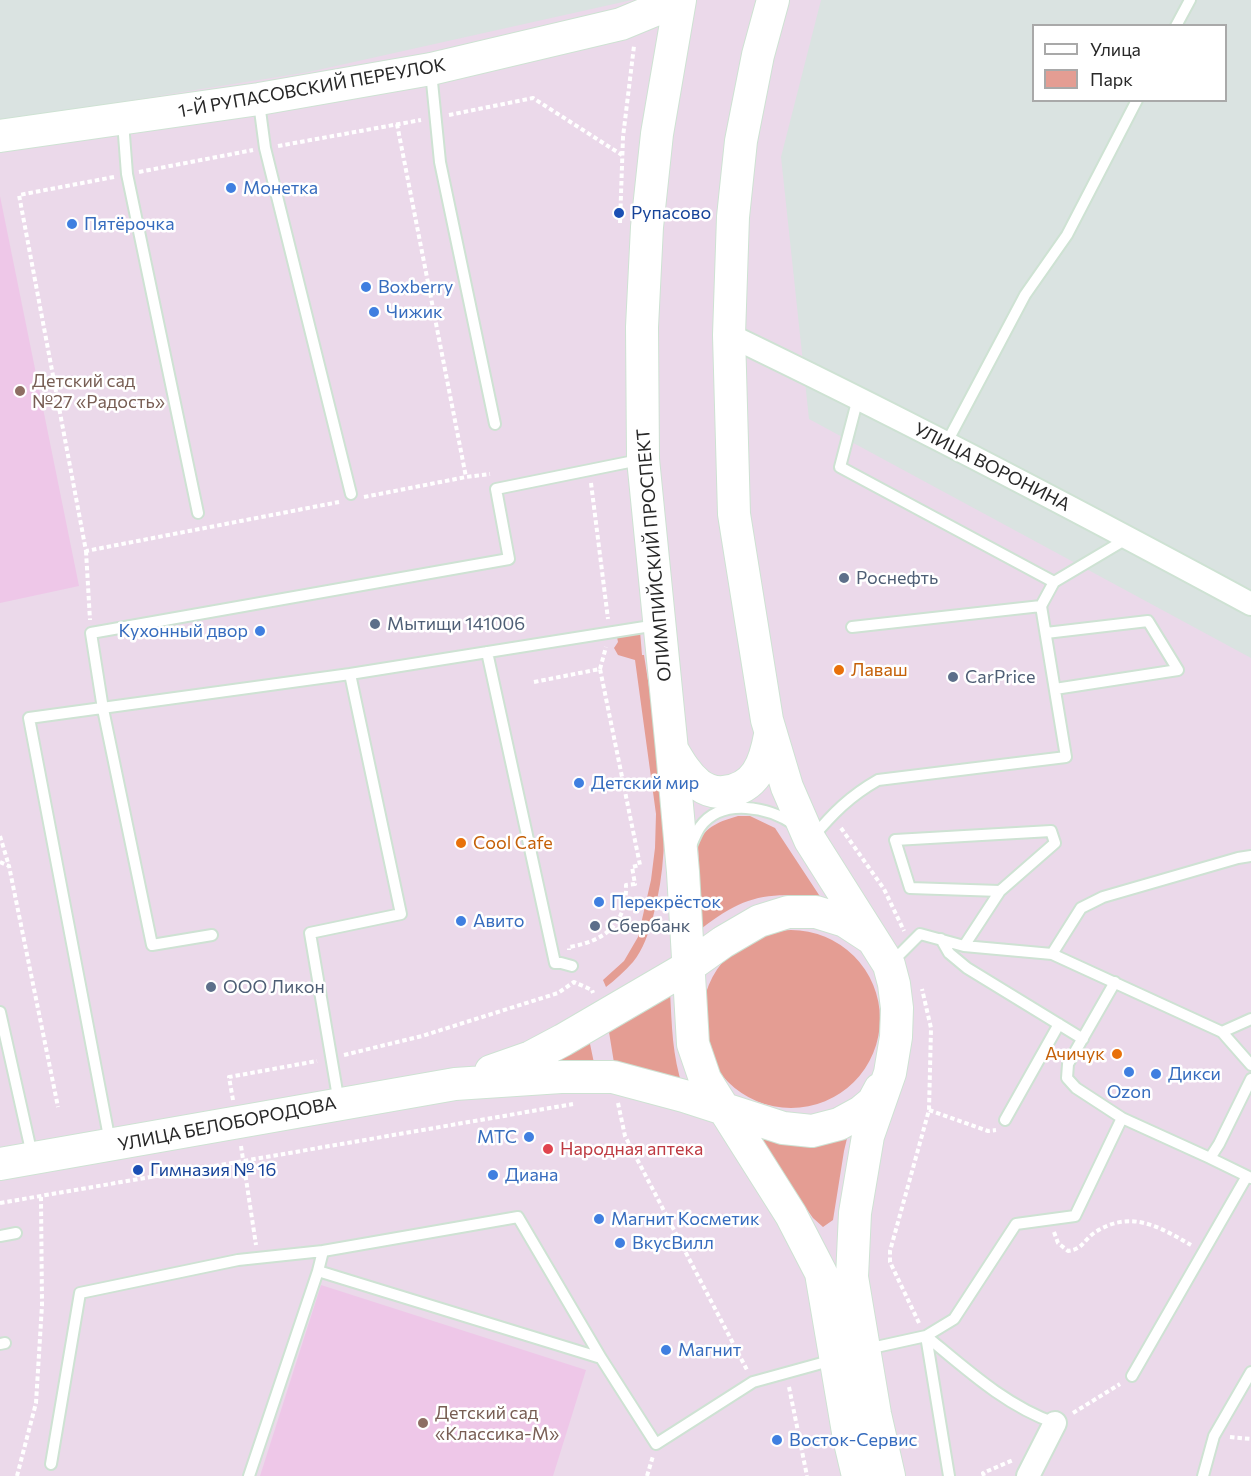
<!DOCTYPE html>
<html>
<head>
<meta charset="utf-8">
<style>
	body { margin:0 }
	#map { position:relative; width:1251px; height:1476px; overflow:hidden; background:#ebd9ea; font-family:Commissioner,sans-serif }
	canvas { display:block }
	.legend { position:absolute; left:1032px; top:24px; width:195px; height:78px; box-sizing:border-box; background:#fff; border:2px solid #a9a9a9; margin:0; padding:8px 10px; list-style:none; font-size:18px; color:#282828 }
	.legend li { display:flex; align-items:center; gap:12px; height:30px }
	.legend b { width:30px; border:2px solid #a9a9a9 }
</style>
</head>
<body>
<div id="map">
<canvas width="1251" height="1476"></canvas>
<ul class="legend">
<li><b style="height:8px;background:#fff"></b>Улица</li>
<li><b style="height:16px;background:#e49d93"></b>Парк</li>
</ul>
</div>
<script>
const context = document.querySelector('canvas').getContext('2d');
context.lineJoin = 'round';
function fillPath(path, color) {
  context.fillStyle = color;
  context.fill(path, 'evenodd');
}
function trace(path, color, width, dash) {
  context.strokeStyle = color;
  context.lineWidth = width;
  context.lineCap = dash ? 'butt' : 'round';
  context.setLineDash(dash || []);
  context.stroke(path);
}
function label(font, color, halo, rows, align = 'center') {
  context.font = font + ' Commissioner,sans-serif';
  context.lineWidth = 5;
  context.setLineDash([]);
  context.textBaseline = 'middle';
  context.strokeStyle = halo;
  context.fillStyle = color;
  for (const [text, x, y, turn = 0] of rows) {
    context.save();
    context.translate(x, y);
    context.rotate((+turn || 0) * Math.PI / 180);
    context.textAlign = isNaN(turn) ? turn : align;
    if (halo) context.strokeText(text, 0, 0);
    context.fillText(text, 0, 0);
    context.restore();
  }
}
fillPath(new Path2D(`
	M0 0H632L309 72 0 121Z
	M821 0H1251V658L809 419 781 157ZM1034 26H1226V100H1034Z`), '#dae3e1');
fillPath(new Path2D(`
	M0 196 79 586 0 603Z
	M321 1285 586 1370 553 1476H260Z`), '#eec7e8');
fillPath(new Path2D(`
	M640 631 642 655H644C657 741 677 831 653 917 649 932 643 950 633 962 625 971 615 980 606 987L603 980 624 961 638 937 651 880 655 848 656 814 635 660 618 655 614 648 618 642 617 637 618 632Z
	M738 816H750L775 828 821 898C767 891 743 896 701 929L698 844C705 826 721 821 738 816Z
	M702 1019a89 89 0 1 1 178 0a89 89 0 1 1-178 0Z
	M670 992C672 1026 672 1055 683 1088L615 1069 609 1032Z
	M589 1039 594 1063H544Z
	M849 1130 844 1151 833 1220 823 1227 813 1218 756 1138 777 1142Z`), '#e49d93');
const lane = new Path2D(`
	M1176 26 1190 0
	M431 72 440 162 495 424
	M259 103 265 148 351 494
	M123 122 127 174 198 513
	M858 398 840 467 1054 582 1128 538
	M946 444 1025 295 1067 235 1137 100
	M852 627 1041 606 1054 582
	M1046 633 1148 621 1178 670 1055 689
	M487 652 555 963H561L572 966
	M812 838C833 813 850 796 878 780L1066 757 1041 606
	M690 848C693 841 696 833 700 827 722 797 769 807 795 825
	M212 935 152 945 103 709 91 633 509 559 496 489 639 460
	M941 939 949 953 967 968 1083 1039
	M964 946 1000 891 910 888 895 840 1051 831 1055 843 1000 891
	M1052 954 1081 908 1103 897 1238 858 1251 856
	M892 962 920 934 964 946 1052 954 1222 1032 1251 1019
	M1115 982 1068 1064 1067 1078 1076 1088 1122 1118
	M0 1012 32 1155
	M1222 1032 1251 1065
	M339 1103 310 933 401 914 350 674 657 625
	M1005 1120 1059 1024
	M110 1142 29 718 350 674
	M1210 1158 1251 1178
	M0 1236 16 1233
	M318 1271 323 1251 518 1217 601 1358
	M0 1344 5 1343
	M867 1349 926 1336 954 1319 1016 1224 1075 1216 1122 1118 1210 1158 1219 1144 1251 1079
	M1132 1376 1247 1176
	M51 1464 80 1293 238 1260 323 1251
	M249 1476 318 1271 601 1358 656 1444 753 1382 833 1360
	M949 1476 926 1336C966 1369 1006 1406 1055 1423
	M1203 1476 1214 1436 1251 1372`);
const street = new Path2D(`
	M729 335C906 420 1079 511 1251 604
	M1028 1476 1055 1423`);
const secondary = new Path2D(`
	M680 0 657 134 647 227 642 327 643 459 672 750 683 872 693 1044 705 1079 791 1215 821 1273 849 1438 858 1476
	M773 0 758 55 741 141 733 217 729 335 734 514 767 720 787 787 810 840 889 965 894 984 897 1008 896 1037 890 1073 868 1136 855 1213 852 1277 875 1414 889 1476
	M0 136 259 99 431 69 621 24 655 10 669 0
	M673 751C680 763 687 775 698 784 706 790 715 793 724 792 756 789 765 763 770 735
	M491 1071 531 1057 563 1040 688 967 723 942 759 921 788 912H816L845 921 871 938
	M0 1164 455 1084 561 1077H613L684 1096 783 1128 812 1131 839 1124 861 1112 873 1102 880 1089`);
trace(lane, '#cee2d3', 14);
trace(street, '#cee2d3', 26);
trace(secondary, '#cee2d3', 34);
trace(new Path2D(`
	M449 115 533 98 622 155
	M397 124 466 477
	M278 146 421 120
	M139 172 253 150
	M114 177 19 195 86 551 339 502
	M620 223 623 137 634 46
	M591 483 608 619
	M364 497 466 477 490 474
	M86 551 90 620
	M600 669 606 647
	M534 682 600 669 640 865 632 867 635 884 626 885C627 924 605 941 569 947V950
	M841 828 884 889 904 931
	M0 836 9 866
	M0 862 9 866 58 1107
	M344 1055 422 1036 558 993 574 982 592 990 593 993
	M233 1100 229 1077 317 1061
	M618 1103 625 1136 747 1370
	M929 1110 988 1131 996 1130
	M241 1146 256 1245
	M0 1203 573 1104
	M1054 1232 1058 1243 1068 1251C1083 1249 1083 1241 1094 1233 1130 1209 1158 1226 1191 1245
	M919 1323 890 1262V1251L929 1110 931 1028 922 989
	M789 1387 807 1476
	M1073 1413 1120 1384
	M1230 1437 1251 1439
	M17 1476 36 1403 42 1305 41 1197
	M647 1476 653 1456
	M984 1476 983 1473 1013 1460`), '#fff', 4, [4.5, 3]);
trace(lane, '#fff', 10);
trace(street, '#fff', 22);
trace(secondary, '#fff', 32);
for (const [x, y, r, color] of [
	[231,188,6,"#3f7fe0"],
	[619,213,6,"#1a4fb4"],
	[72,224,6,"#3f7fe0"],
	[366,287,6,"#3f7fe0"],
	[374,312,6,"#3f7fe0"],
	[20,391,6,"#8d6e63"],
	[844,578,6,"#5c6f8a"],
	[375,624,6,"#5c6f8a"],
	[260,631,6,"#3f7fe0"],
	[839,670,6,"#e8710a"],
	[953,677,6,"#5c6f8a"],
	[579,783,6,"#3f7fe0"],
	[461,843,6,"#e8710a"],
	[599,902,6,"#3f7fe0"],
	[461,921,6,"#3f7fe0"],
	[595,926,6,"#5c6f8a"],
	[211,987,6,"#5c6f8a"],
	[1117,1054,6,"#e8710a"],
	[1129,1072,6,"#3f7fe0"],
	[1156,1074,6,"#3f7fe0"],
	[529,1137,6,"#3f7fe0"],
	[548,1149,6,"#e0444e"],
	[138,1170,6,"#1a4fb4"],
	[493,1175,6,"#3f7fe0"],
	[599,1219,6,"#3f7fe0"],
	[620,1243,6,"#3f7fe0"],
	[666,1350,6,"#3f7fe0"],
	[423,1423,6,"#8d6e63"],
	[777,1440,6,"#3f7fe0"]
]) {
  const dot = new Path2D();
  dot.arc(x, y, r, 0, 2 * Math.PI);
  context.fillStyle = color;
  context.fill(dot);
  trace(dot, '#fff', 2);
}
label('18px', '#282828', '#fff', [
	["1-Й РУПАСОВСКИЙ ПЕРЕУЛОК",312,88,-10],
	["УЛИЦА ВОРОНИНА",992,467,27],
	["ОЛИМПИЙСКИЙ ПРОСПЕКТ",654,555,-95],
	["УЛИЦА БЕЛОБОРОДОВА",227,1124,-11]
]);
label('18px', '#366cbe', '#fff', [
	["Монетка",243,188],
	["Пятёрочка",84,224],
	["Boxberry",378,287],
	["Чижик",386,312],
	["Кухонный двор",248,631,"right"],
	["Детский мир",591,783],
	["Перекрёсток",611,902],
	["Авито",473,921],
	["Дикси",1168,1074],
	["Ozon",1129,1092,"center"],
	["МТС",517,1137,"right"],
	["Диана",505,1175],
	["Магнит Косметик",611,1219],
	["ВкусВилл",632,1243],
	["Магнит",678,1350],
	["Восток-Сервис",789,1440]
], 'left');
label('18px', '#164399', '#fff', [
	["Рупасово",631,213],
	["Гимназия № 16",150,1170]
], 'left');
label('18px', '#785e54', '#fff', [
	["Детский сад",32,381],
	["№27 «Радость»",32,402],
	["Детский сад",435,1413],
	["«Классика-М»",435,1434]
], 'left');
label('18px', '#4e5e75', '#fff', [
	["Роснефть",856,578],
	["Мытищи 141006",387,624],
	["CarPrice",965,677],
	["Сбербанк",607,926],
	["ООО Ликон",223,987]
], 'left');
label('18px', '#c56008', '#fff', [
	["Лаваш",851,670],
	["Cool Cafe",473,843],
	["Ачичук",1105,1054,"right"]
], 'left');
label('18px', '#be3a42', '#fff', [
	["Народная аптека",560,1149]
], 'left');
</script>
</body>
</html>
